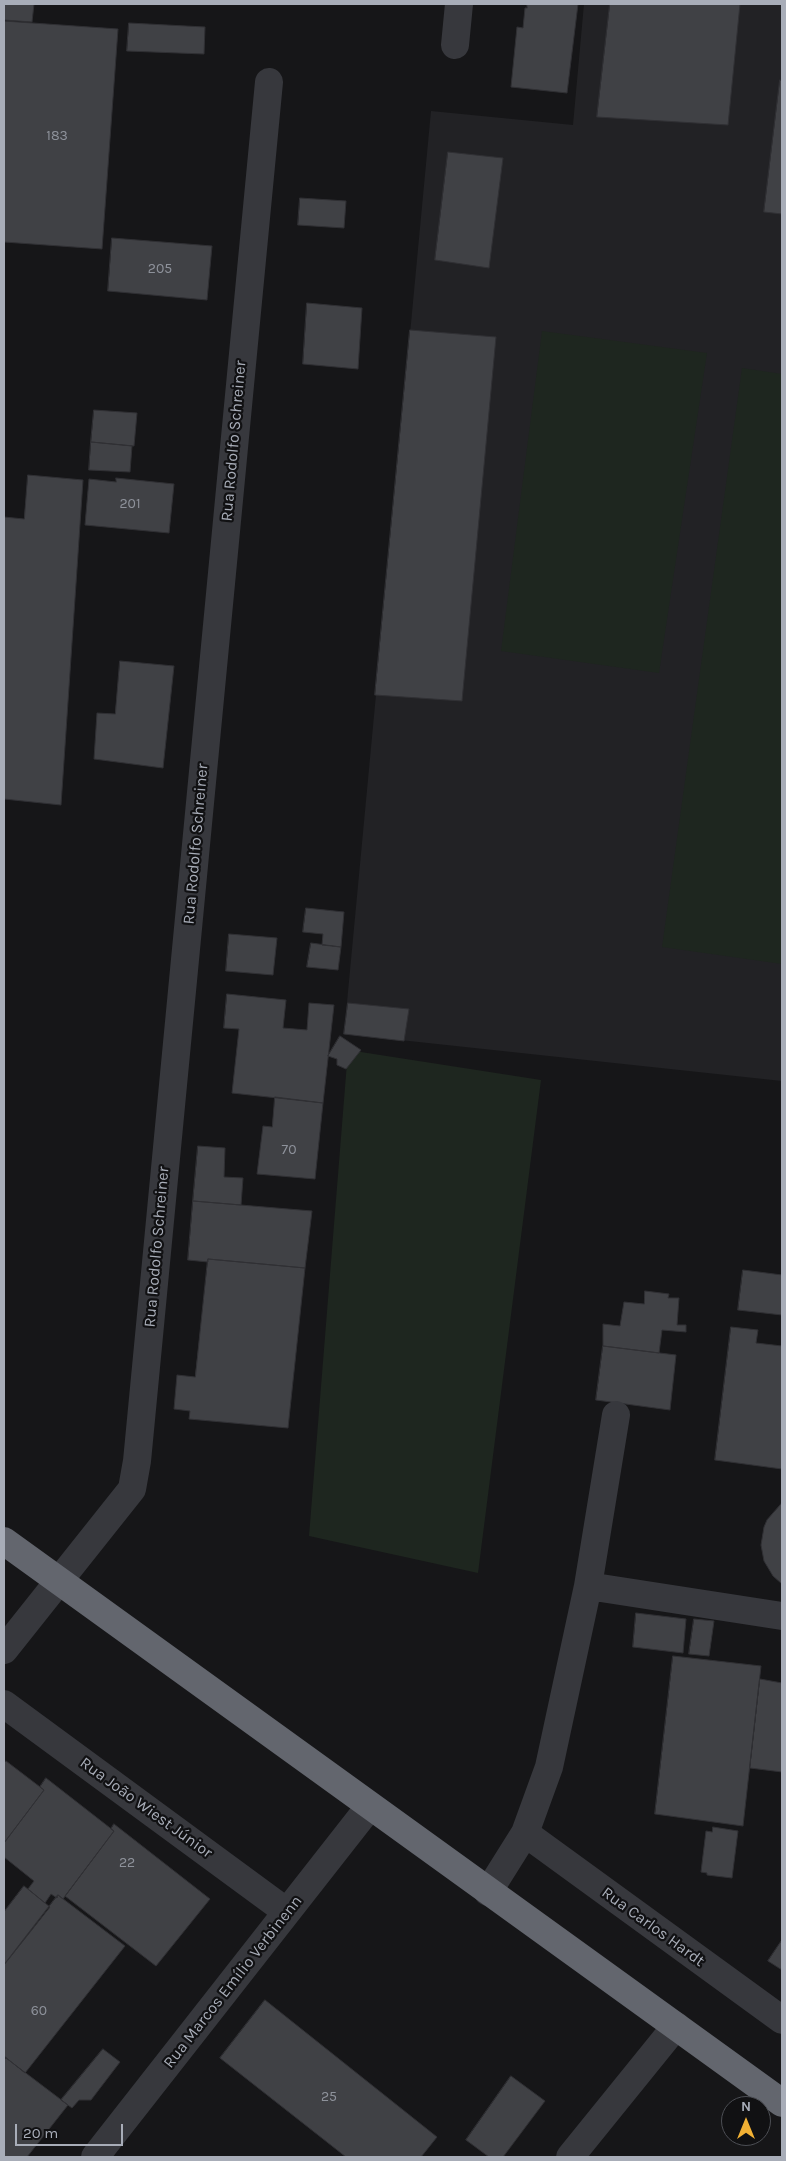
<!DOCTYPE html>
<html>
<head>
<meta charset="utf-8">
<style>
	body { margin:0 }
	#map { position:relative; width:786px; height:2161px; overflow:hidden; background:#161618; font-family:Karla,sans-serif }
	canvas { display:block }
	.frame { position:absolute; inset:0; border:5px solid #a8adb8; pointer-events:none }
	.north { position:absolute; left:721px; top:2096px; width:50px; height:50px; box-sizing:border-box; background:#111113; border:1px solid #4d4f55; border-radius:50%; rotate:0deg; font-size:14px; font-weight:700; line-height:20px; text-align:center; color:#a8adb8 }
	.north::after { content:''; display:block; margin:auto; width:18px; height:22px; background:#f2b134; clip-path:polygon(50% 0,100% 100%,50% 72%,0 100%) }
	.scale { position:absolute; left:15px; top:2124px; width:108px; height:22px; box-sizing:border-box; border:2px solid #a8adb8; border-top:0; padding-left:6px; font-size:15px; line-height:18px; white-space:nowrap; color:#a8adb8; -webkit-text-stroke:4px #111113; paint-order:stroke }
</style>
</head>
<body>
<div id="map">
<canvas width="786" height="2161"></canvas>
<div class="frame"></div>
<div class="north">N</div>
<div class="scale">20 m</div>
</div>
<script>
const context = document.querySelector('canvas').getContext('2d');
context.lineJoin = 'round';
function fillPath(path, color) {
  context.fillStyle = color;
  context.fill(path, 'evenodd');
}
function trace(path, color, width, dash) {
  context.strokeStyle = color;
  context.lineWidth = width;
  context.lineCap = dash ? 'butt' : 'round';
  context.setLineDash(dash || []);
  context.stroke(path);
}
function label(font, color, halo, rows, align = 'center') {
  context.font = font + ' Karla,sans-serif';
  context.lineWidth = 4.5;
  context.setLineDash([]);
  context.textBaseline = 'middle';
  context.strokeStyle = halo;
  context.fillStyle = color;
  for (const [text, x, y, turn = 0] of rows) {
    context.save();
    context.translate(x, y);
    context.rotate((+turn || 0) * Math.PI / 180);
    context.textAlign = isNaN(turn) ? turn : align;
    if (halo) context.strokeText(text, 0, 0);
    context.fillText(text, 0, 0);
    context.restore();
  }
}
fillPath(new Path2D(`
	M584 4H782V1081L344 1034 431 111 573 125Z`), '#222225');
fillPath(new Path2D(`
	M542 331 707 353 659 673 501 651Z
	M742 368 782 374V964L662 947Z
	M348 1050 541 1080 478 1573 309 1536Z`), '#1e261f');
const building = new Path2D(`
	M4 4H34L32 22 4 20Z
	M527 4H578L567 93 511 87 517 27 523 28 525 8H527Z
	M610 4H740L728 125 597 117Z
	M4 21 118 29 102 249 4 242Z
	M129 23 205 27 204 54 127 51Z
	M780 80 782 81V214L764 212Z
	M448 152 503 158 489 268 435 260Z
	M300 198 346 201 344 228 298 225Z
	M112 238 212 246 207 300 108 291Z
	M307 303 362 308 358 369 303 364Z
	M410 330 496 337 462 701 375 695Z
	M94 410 137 413 134 446 91 442Z
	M91 442 132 446 130 472 89 470Z
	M28 475 83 480 61 805 4 799V517L24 519Z
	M116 478 174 484 169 533 85 525 89 479 116 482Z
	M120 661 174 666 163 768 94 759 97 713 115 714Z
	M306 908 344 912 341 947 322 945 323 934 303 932Z
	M229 934 277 938 273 975 226 971Z
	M311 943 341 947 338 970 307 967Z
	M227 994 286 1000 283 1028 307 1030 309 1003 334 1005 323 1103 232 1093 239 1029 224 1028Z
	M348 1003 409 1009 404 1041 344 1034Z
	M340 1036 361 1050 346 1069 337 1065V1059L328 1056Z
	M275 1097 323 1103 315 1179 257 1174 263 1126 272 1127Z
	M198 1146 225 1148 224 1177 243 1178 241 1205 193 1201Z
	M193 1201 312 1211 305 1268 208 1259V1262L188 1260Z
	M208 1259 305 1268 288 1428 189 1419 190 1411 174 1409 177 1375 195 1377Z
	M743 1270 782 1275V1315L738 1310Z
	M645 1291 669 1294 668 1298H679L677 1325H686V1332L662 1330 659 1353 603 1346V1324L620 1326 624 1302 644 1304Z
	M731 1327 758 1330 756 1343 782 1346V1469L715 1460Z
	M603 1346 676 1355 670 1410 596 1400Z
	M782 1503V1584L773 1576 764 1561 761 1545 764 1527 767 1520Z
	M636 1613 686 1619 683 1653 633 1647Z
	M694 1619 714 1621 709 1656 689 1654Z
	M673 1656 761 1666 743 1826 655 1814Z
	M760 1679 782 1683V1772L750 1768Z
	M6 1761 44 1790 4 1843V1763Z
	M46 1778 114 1831 63 1899 58 1895 57 1898 51 1894 45 1903 28 1889 34 1881 4 1857V1843L44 1790 40 1787Z
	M114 1824 210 1899 156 1966 65 1896 114 1831 111 1829Z
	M713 1827 738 1831 732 1878 707 1875V1873L701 1872 706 1831 712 1832Z
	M24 1886 50 1907 4 1965V1912Z
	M58 1895 125 1946 25 2073 4 2056V1965Z
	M782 1940V1970L768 1961Z
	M265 2000 437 2137 421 2157H346L220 2058Z
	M103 2049 120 2062 91 2100H79L72 2108 61 2100Z
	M6 2058 68 2105 27 2157H4V2060Z
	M511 2076 545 2101 503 2157H489L466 2140Z`);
fillPath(building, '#404145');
trace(building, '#303034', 1);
trace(new Path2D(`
	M455 45 459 4
	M588 1586 616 1415
	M4 1650 132 1489 137 1461 269 82
	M4 1704 287 1912
	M525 1833 782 2020
	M488 1892 525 1833 549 1767 588 1586 782 1616
	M95 2157 370 1806
	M570 2157 676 2026`), '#37383d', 28);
trace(new Path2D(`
	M4 1541 782 2103`), '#63666e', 28);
label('14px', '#8e929b', null, [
	["183",57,136],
	["205",160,269],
	["201",130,504],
	["70",289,1150],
	["22",127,1863],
	["60",39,2011],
	["25",329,2097]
]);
label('16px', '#a8adb8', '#111113', [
	["Rua Rodolfo Schreiner",234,441,-85],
	["Rua Rodolfo Schreiner",196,844,-85],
	["Rua Rodolfo Schreiner",157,1247,-85],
	["Rua João Wiest Júnior",146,1808,36],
	["Rua Carlos Hardt",653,1927,36],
	["Rua Marcos Emílio Verbinenn",233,1982,-52]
]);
</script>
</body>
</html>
